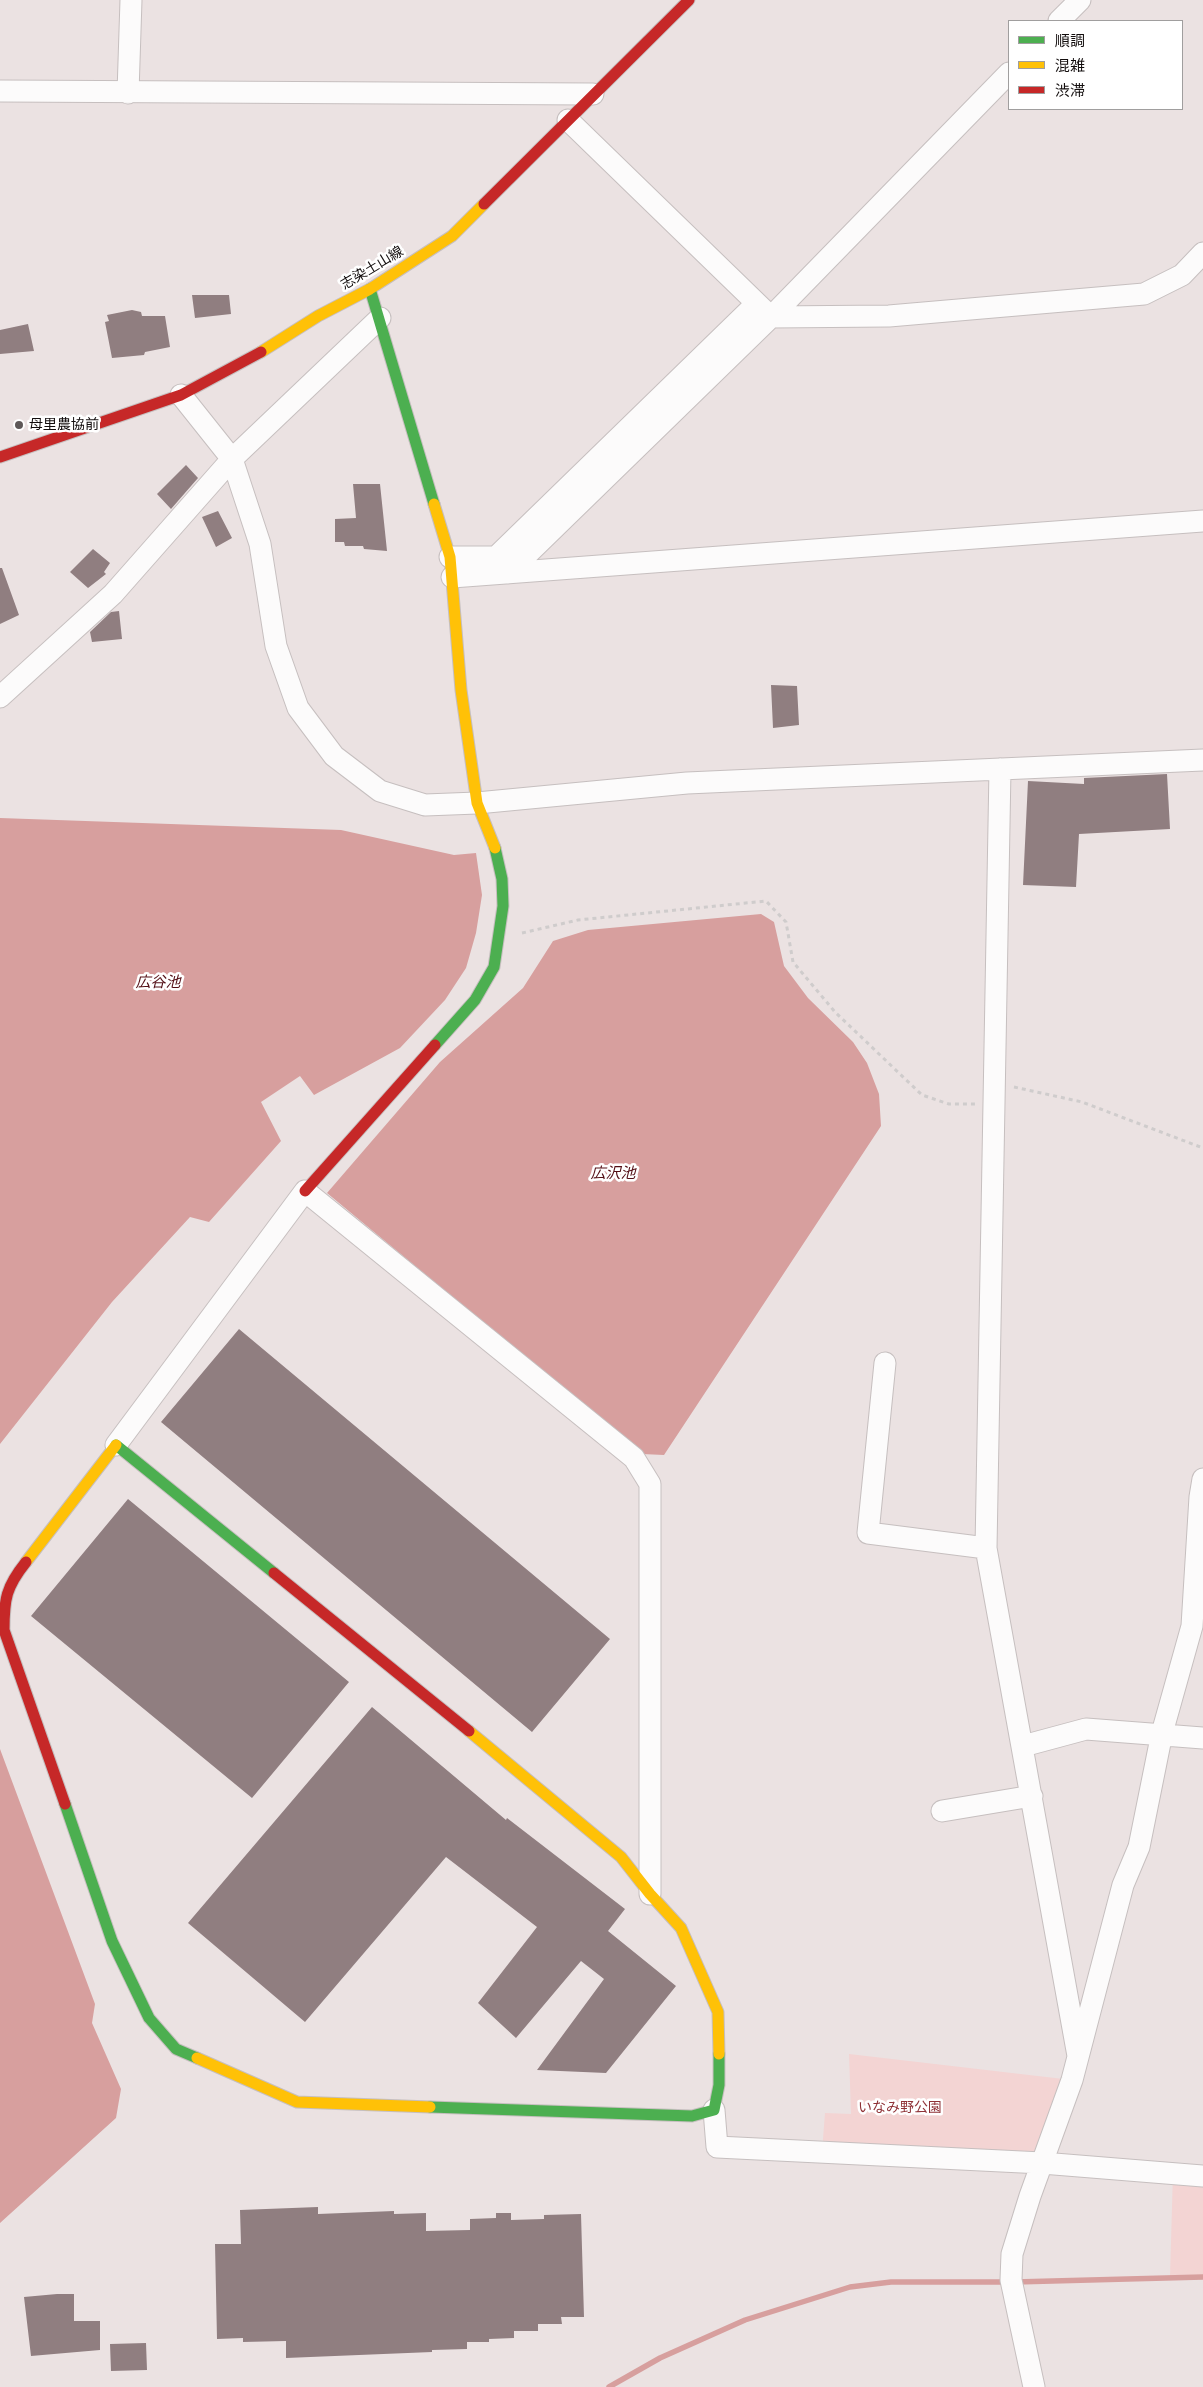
<!DOCTYPE html>
<html>
<head>
<meta charset="utf-8">
<style>
	body { margin:0 }
	#map { position:relative; width:1203px; height:2387px; overflow:hidden; background:#ebe2e2; font-family:"Public Sans","Noto Sans JP",sans-serif }
	canvas { display:block }
	.legend { position:absolute; left:1008px; top:20px; width:175px; height:90px; box-sizing:border-box; background:#fff; border:1px solid #a09e9e; margin:0; padding:6px 9px; list-style:none; font-size:15px; color:#120d0d }
	.legend li { display:flex; align-items:center; gap:10px; height:25px }
	.legend b { width:25px; border:1px solid #a09e9e }
</style>
</head>
<body>
<div id="map">
<canvas width="1203" height="2387"></canvas>
<ul class="legend">
<li><b style="height:6px;background:#4caf50"></b>順調</li>
<li><b style="height:6px;background:#ffc107"></b>混雑</li>
<li><b style="height:6px;background:#c62828"></b>渋滞</li>
</ul>
</div>
<script>
const context = document.querySelector('canvas').getContext('2d');
context.lineJoin = 'round';
function fillPath(path, color) {
  context.fillStyle = color;
  context.fill(path, 'evenodd');
}
function trace(path, color, width, dash) {
  context.strokeStyle = color;
  context.lineWidth = width;
  context.lineCap = dash ? 'butt' : 'round';
  context.setLineDash(dash || []);
  context.stroke(path);
}
function label(font, color, halo, rows, align = 'center') {
  context.font = font + ' "Public Sans","Noto Sans JP",sans-serif';
  context.lineWidth = 5;
  context.setLineDash([]);
  context.textBaseline = 'middle';
  context.strokeStyle = halo;
  context.fillStyle = color;
  for (const [text, x, y, turn = 0] of rows) {
    context.save();
    context.translate(x, y);
    context.rotate((+turn || 0) * Math.PI / 180);
    context.textAlign = isNaN(turn) ? turn : align;
    if (halo) context.strokeText(text, 0, 0);
    context.fillText(text, 0, 0);
    context.restore();
  }
}
fillPath(new Path2D(`
	M849 2054 1072 2080 1042 2163 822 2152 825 2113 851 2114Z
	M1173 2172 1203 2176V2279L1170 2277Z`), '#f3d4d3');
fillPath(new Path2D(`
	M0 818 341 830 454 855 476 853 482 895 476 933 466 968 445 1000 400 1048 314 1095 300 1076 261 1102 281 1141 209 1222 190 1217 112 1302 0 1444Z
	M761 914 774 922 784 966 808 998 853 1042 867 1063 879 1094 881 1126 664 1455 642 1454 327 1193 440 1062 523 988 553 941 588 930Z
	M0 1749 95 2004 92 2023 121 2089 116 2118 0 2223Z`), '#d79f9e');
trace(new Path2D(`
	M1015 2282 1203 2277
	M609 2387 660 2358 745 2320 850 2287 891 2282H1006`), '#d79f9e', 5.5);
fillPath(new Path2D(`
	M192 295H229L231 314 195 318Z
	M132 310 141 312 142 316H165L170 347 145 352 144 355 112 358 105 322 109 321 107 315Z
	M28 324 34 351 0 354V330Z
	M186 465 198 478 171 509 157 494Z
	M353 484H380L387 551 364 549 363 546H345L344 542H335V519L356 518Z
	M218 511 232 538 216 547 202 517Z
	M93 549 110 563 104 572 106 574 88 588 70 572Z
	M0 568H2L19 615 0 624Z
	M119 611 122 639 92 642 90 632 111 612Z
	M771 685 797 686 799 725 773 728Z
	M1167 774 1170 829 1079 834 1076 887 1023 885 1028 781 1084 784V778Z
	M239 1329 610 1639 532 1732 161 1422Z
	M128 1499 349 1682 252 1798 31 1616Z
	M372 1707 506 1820 507 1818 625 1909 608 1931 676 1986 606 2073 537 2070 604 1979 581 1961 516 2038 478 2003 537 1927 446 1857 305 2022 188 1923Z
	M318 2207V2214L394 2211V2214L426 2213V2231L470 2230V2219L496 2218V2213H511V2220L544 2219V2215L581 2214 584 2317H561L562 2324H538V2331H514V2338L489 2339V2342H467V2349L432 2350V2352L286 2358V2341L243 2342V2338L217 2339 215 2244H241L240 2210Z
	M57 2294H74V2321H100V2350L31 2356 24 2297Z
	M146 2343 147 2370 111 2371 110 2344Z`), '#907e80');
const street = new Path2D(`
	M1059 21 1080 0
	M0 91 593 94
	M128 93 131 0
	M568 120 771 317 889 316 1144 294 1182 275 1203 253
	M181 395 232 459 260 544 276 646 298 708 334 756 380 791 425 805 477 803 687 783 1203 760
	M450 557H496L756 304
	M508 573 771 317 1009 73
	M452 577 1203 521
	M0 697 113 594 232 459 380 318
	M1000 769 986 1548 1078 2056
	M885 1363 868 1533 986 1548
	M116 1445 305 1191 634 1458 650 1484V1894
	M1023 1746 1086 1729 1203 1738
	M942 1811 1032 1796
	M714 2110 717 2147 1042 2163 1203 2176
	M1034 2387 1011 2280 1012 2254 1030 2196 1072 2080 1123 1885 1139 1847 1162 1733 1192 1626 1200 1497 1203 1479`);
const fast = new Path2D(`
	M370 289 434 504
	M435 1045 475 1000 494 967 503 906 502 879 495 848
	M116 1445 274 1573
	M65 1804 112 1941 149 2018 176 2049 197 2058
	M430 2107 692 2116 714 2110 719 2085V2054`);
const slow = new Path2D(`
	M261 352 318 316 370 289 452 236 484 204
	M434 504 450 557 461 690 477 803 495 848
	M26 1562 116 1445
	M469 1731 621 1857 650 1894 681 1928 718 2012 719 2054
	M197 2058 297 2102 430 2107`);
const jam = new Path2D(`
	M484 204 689 0
	M0 457 181 395 261 352
	M305 1191 435 1045
	M26 1562C6 1587 4 1599 4 1630L65 1804
	M274 1573 469 1731`);
trace(street, '#c6bfbf', 23);
trace(fast, '#c6bfbf', 13);
trace(slow, '#c6bfbf', 13);
trace(jam, '#c6bfbf', 13);
trace(new Path2D(`
	M522 933 578 920 766 901 786 922 793 962 835 1012 922 1095 949 1104H975
	M1014 1087 1082 1102 1203 1148`), '#cfcccc', 3, [4, 4]);
trace(street, '#fcfbfb', 21);
trace(fast, '#4caf50', 11);
trace(slow, '#ffc107', 11);
trace(jam, '#c62828', 11);
for (const [x, y, r, color] of [
	[19,425,5,"#5e5858"]
]) {
  const dot = new Path2D();
  dot.arc(x, y, r, 0, 2 * Math.PI);
  context.fillStyle = color;
  context.fill(dot);
  trace(dot, '#fff', 2);
}
label('14px', '#120d0d', '#fff', [
	["志染土山線",372,268,-31]
]);
label('14px', '#120d0d', '#fff', [
	["母里農協前",29,425]
], 'left');
label('14px', '#8f3237', '#fff', [
	["いなみ野公園",900,2108]
]);
label('italic 15px', '#520d14', '#fff', [
	["広谷池",158,982],
	["広沢池",613,1173]
]);
</script>
</body>
</html>
